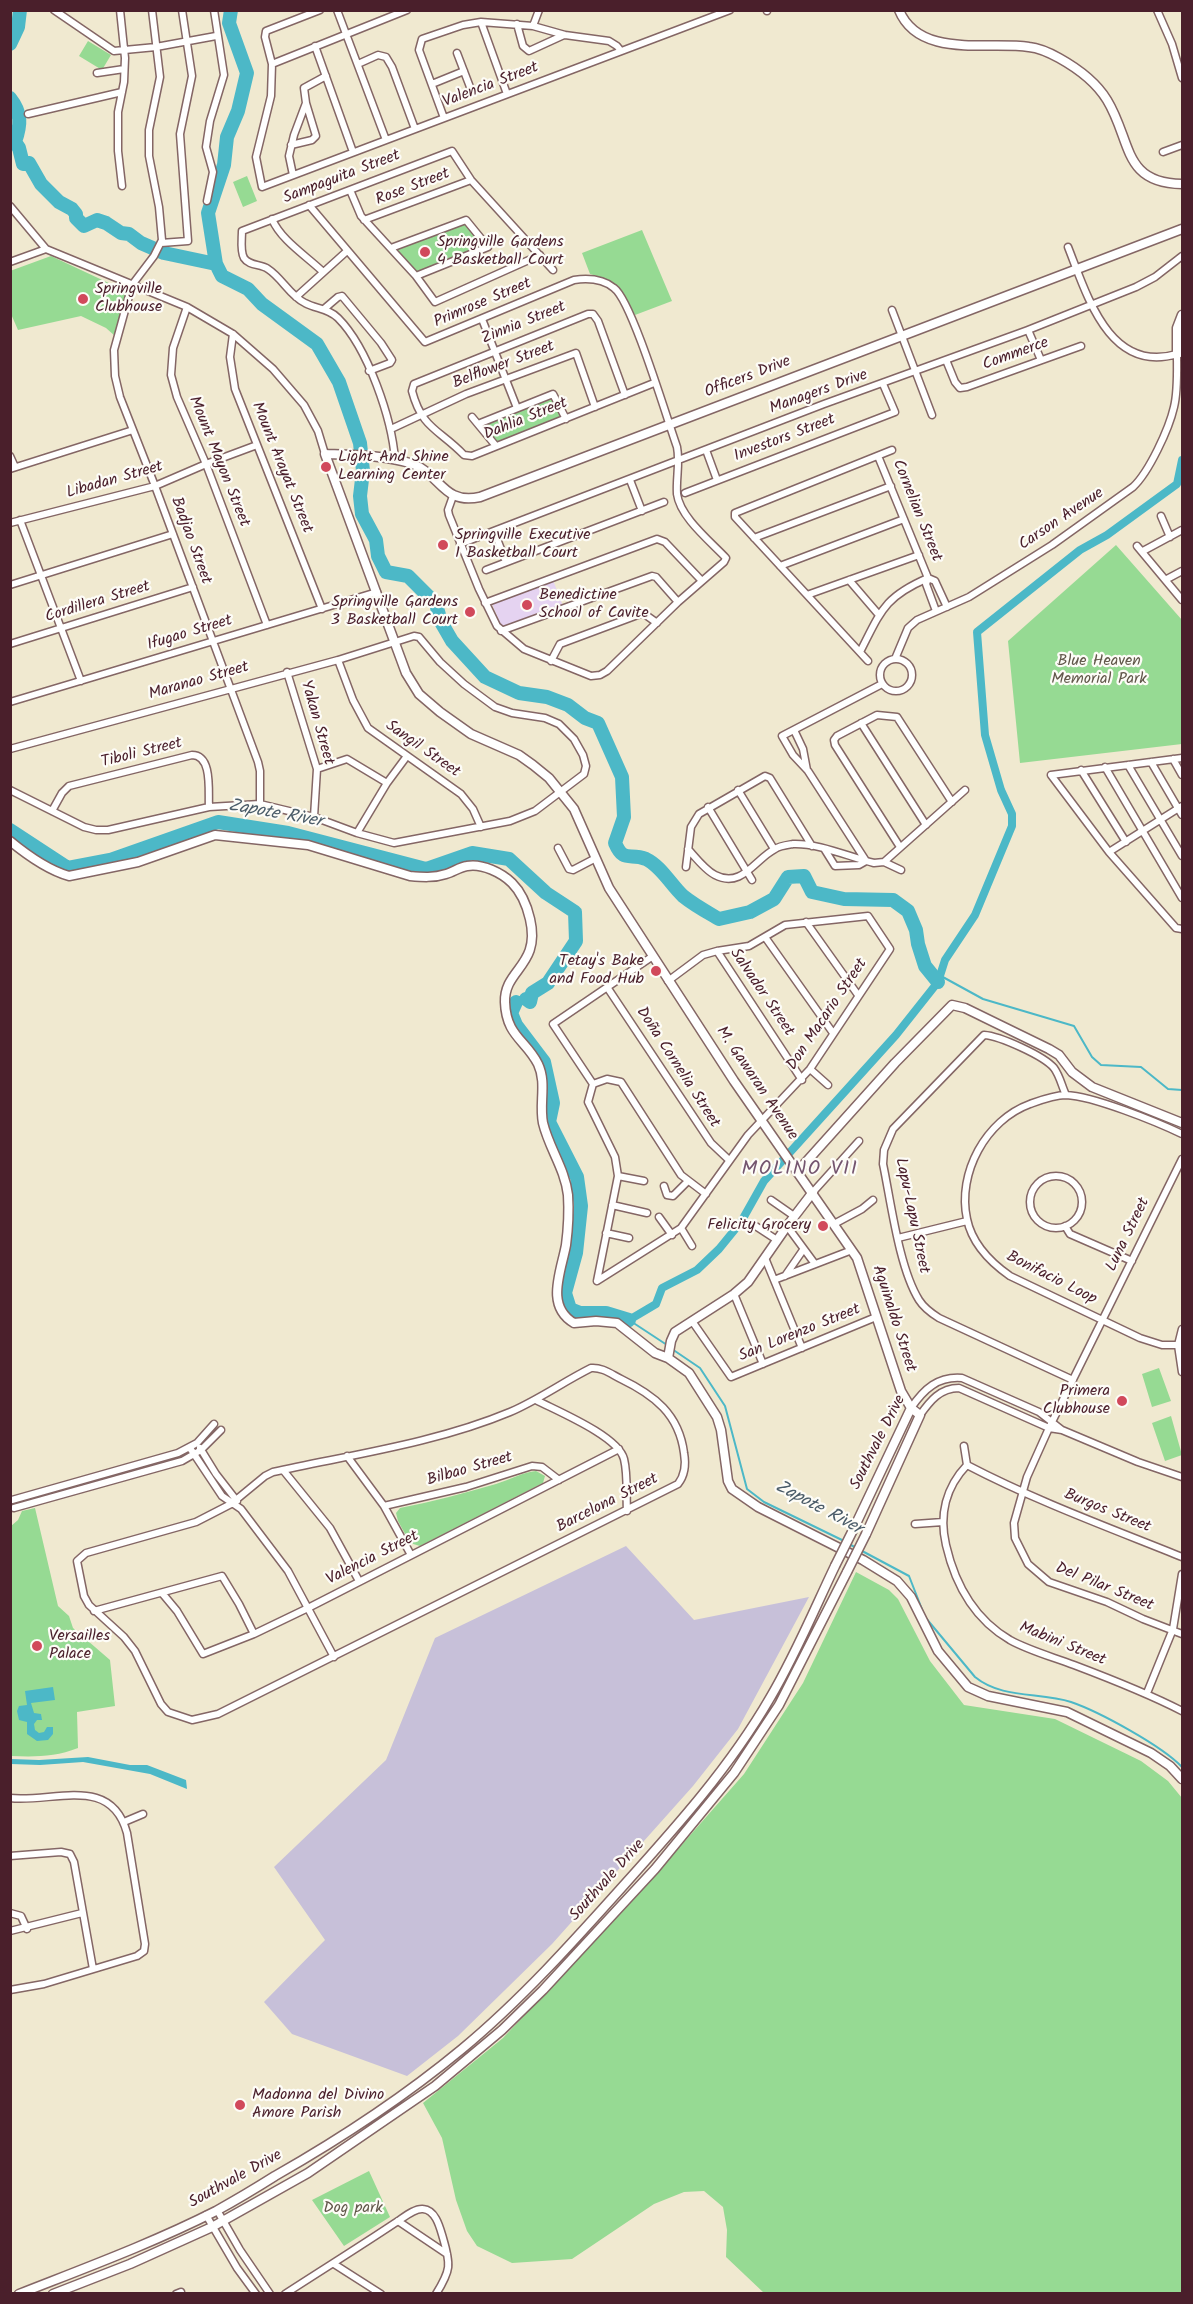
<!DOCTYPE html>
<html>
<head>
<meta charset="utf-8">
<style>
	body { margin:0 }
	#map { position:relative; width:1193px; height:2304px; overflow:hidden; background:#f0e9d0; font-family:Kalam,sans-serif }
	canvas { display:block }
	.frame { position:absolute; inset:0; border:12px solid #4a1f2b; pointer-events:none }
</style>
</head>
<body>
<div id="map">
<canvas width="1193" height="2304"></canvas>
<div class="frame"></div>
</div>
<script>
const context = document.querySelector('canvas').getContext('2d');
context.lineJoin = 'round';
function fillPath(path, color) {
  context.fillStyle = color;
  context.fill(path, 'evenodd');
}
function trace(path, color, width, dash) {
  context.strokeStyle = color;
  context.lineWidth = width;
  context.lineCap = dash ? 'butt' : 'round';
  context.setLineDash(dash || []);
  context.stroke(path);
}
function label(font, color, halo, rows, align = 'center') {
  context.font = font + ' Kalam,sans-serif';
  context.lineWidth = 4.5;
  context.setLineDash([]);
  context.textBaseline = 'middle';
  context.strokeStyle = halo;
  context.fillStyle = color;
  for (const [text, x, y, turn = 0] of rows) {
    context.save();
    context.translate(x, y);
    context.rotate((+turn || 0) * Math.PI / 180);
    context.textAlign = isNaN(turn) ? turn : align;
    if (halo) context.strokeText(text, 0, 0);
    context.fillText(text, 0, 0);
    context.restore();
  }
}
fillPath(new Path2D(`
	M553 580 563 606 503 628 501 625 492 604Z`), '#e5d3f1');
fillPath(new Path2D(`
	M626 1546 694 1620 809 1597 738 1729 693 1786 552 1944 458 2036 407 2076 292 2034 264 2002 325 1940 274 1867 386 1760 435 1638Z`), '#c7c0d9');
fillPath(new Path2D(`
	M88 41 111 55 102 70 79 56Z
	M247 176 257 201 243 207 233 182Z
	M465 223 484 246 416 272 396 249Z
	M642 230 672 301 635 315C624 293 614 280 590 274L582 253Z
	M51 256 128 292 115 336 106 328 81 316 18 330 11 314 10 271Z
	M551 398 562 417 498 443 483 424Z
	M1116 545 1182 620V744L1020 763 1008 641Z
	M1159 1368 1171 1401 1152 1407 1142 1374Z
	M1171 1416 1182 1455 1165 1461 1152 1423Z
	M536 1471 545 1476 543 1483 420 1546 410 1543 398 1521 396 1513 400 1508C432 1502 464 1493 496 1484 509 1480 523 1472 536 1471Z
	M35 1508 58 1606 69 1616 73 1628 110 1660 115 1706 77 1712 78 1748C55 1757 35 1757 11 1756V1526L18 1520 22 1511Z
	M856 1572 889 1590 898 1599 930 1661 964 1705 1055 1719 1141 1761 1168 1781 1182 1798V2293H764L726 2257 727 2230 723 2207 704 2191 684 2192 654 2204 572 2259 512 2263 477 2246 467 2231 456 2200 442 2138 423 2103 503 2038 626 1908 744 1774 803 1683Z
	M369 2171 390 2217 344 2246 312 2200Z`), '#96da93');
fillPath(new Path2D(`
	M53 1687 55 1700 31 1703 34 1713 41 1714 42 1720H37L34 1724 35 1730 39 1733 44 1732 47 1727H53V1734L48 1740 37 1741 27 1734V1722L19 1720 17 1711 19 1706 27 1705 25 1691Z
	M88 1757 130 1765H147L186 1780 187 1789 150 1774 83 1762 40 1765 11 1764V1759L39 1760Z`), '#4cb8c7');
trace(new Path2D(`
	M941 976 983 999 1074 1026 1092 1057 1101 1065 1141 1067 1168 1089 1182 1090
	M629 1320 667 1345
	M672 1349 700 1368 725 1406 747 1489 764 1502 844 1541
	M849 1544 909 1576 925 1617 975 1677C1002 1699 1039 1692 1071 1702 1100 1712 1162 1746 1182 1767`), '#4cb8c7', 2);
trace(new Path2D(`
	M629 1320 656 1304 662 1288 697 1270 719 1249 741 1222 764 1181 896 1035 938 982 945 960 975 915 1012 826V814L1001 790 985 735 977 632 1080 550 1107 535 1177 484 1182 460`), '#4cb8c7', 8);
trace(new Path2D(`
	M231 10 229 23 247 73 238 111 227 137 224 165 208 213 216 264 222 276 248 289 262 304 317 344 339 382 360 443 363 471 360 496 362 514 376 540 378 556 386 572 408 576 436 604 441 622 452 641 485 677 519 693 547 697 568 705 585 718 598 723 622 777 624 817 615 843C624 864 630 852 646 859 661 866 671 885 683 896 694 905 707 912 719 919L750 912 774 899 788 877 804 876 812 892 844 899 893 900 908 911 916 930 918 944 925 966 938 982
	M10 44 18 27 20 10
	M10 98C22 113 21 125 15 142L19 148 23 164 29 163 41 184 59 202 72 209 76 214V218L84 226 97 220 106 223 121 233 129 234 141 243 164 253 216 264
	M10 830 68 868 110 860 218 822 288 833 426 869 472 853 509 859 546 893 575 912 576 941 548 983 532 993 530 1002 526 999
	M516 1002 511 1013 516 1025 544 1062 553 1103 549 1122 577 1177 581 1206 576 1253 565 1293 570 1309 580 1313H606L629 1320`), '#4cb8c7', 14);
const minor = new Path2D(`
	M54 10 114 51 156 47 216 36
	M120 10 125 58 124 82 118 112V151L122 186
	M152 10 160 77 149 130V156L159 207 162 240 154 256 132 285 114 350 115 376 120 397 155 486 258 762 260 771V804
	M320 10 266 31 265 37 272 64 271 96 256 157 262 187 730 10
	M337 10 386 140
	M767 10V11
	M1157 10 1172 44 1182 78
	M481 22 507 94
	M517 24 523 46 529 51 564 35
	M533 26 539 10
	M315 46 353 152
	M457 53 470 87
	M272 64 407 10
	M358 64 378 55 386 57 392 67 415 129
	M97 73 124 69
	M432 84 464 71
	M28 114 122 92
	M444 118 419 50 422 39 463 25 481 22 533 26 565 35 609 41 617 46 621 51
	M291 145 312 140 316 136 306 103
	M1163 152 1182 145
	M293 175 289 156 294 135 306 103 304 88 326 76
	M350 190 361 216 416 276 435 302 540 255
	M207 201 213 172 206 147 210 121 224 75 214 10
	M309 205 425 342 574 280C588 278 603 279 614 288 632 301 667 419 677 447 680 463 676 478 677 494 680 517 710 541 726 558L724 562 678 602 607 671 600 675 591 676 524 649 497 626 479 589 449 515 448 510 453 496
	M10 206 46 249 187 307 233 334 273 369 304 405 318 431 325 454
	M272 219C281 240 305 255 322 271
	M364 220 471 180
	M161 243 188 241 180 134 192 76 182 10
	M391 248 466 220 488 247 416 276
	M10 262 46 249
	M296 297 347 251
	M187 307 173 348 171 375 177 397 206 464 267 625
	M324 309 338 297 342 296 381 343 392 360 390 363 369 371
	M892 310 932 415
	M482 319 517 408
	M1028 330 1041 360
	M233 334 230 357 235 389 322 609
	M946 360 955 382 960 388 967 387 1081 346
	M625 395 598 321 593 314H588L419 382 414 384 412 391C422 429 439 429 464 455L472 456 654 383
	M472 417 496 446
	M478 424 553 394 566 419
	M391 429 466 394 576 353 595 407
	M706 450 717 480
	M10 456 15 467
	M878 456 928 578 926 584 936 611
	M395 460C392 419 368 348 338 318 328 308 316 309 305 303 290 296 282 278 268 269 261 264 249 266 244 258 240 251 242 239 242 231L452 151 471 180 553 270
	M10 469 133 430
	M630 480 642 511
	M685 493 895 412 883 384
	M1161 516 1170 537
	M20 520 81 681
	M10 523 155 486 206 464 257 445
	M494 531 506 562
	M754 538 891 486
	M460 544 824 404 1028 330 1136 287 1155 277 1182 256
	M1137 546 1182 600
	M1143 551 1182 530
	M780 566 904 519
	M486 570 664 502
	M928 578 935 581 947 607
	M1167 579 1182 571
	M849 580 879 615
	M10 585 173 534
	M807 595 919 555
	M485 603 657 539 665 542 702 581
	M501 631 652 576 656 577 678 602
	M10 644 193 587
	M860 652C881 611 884 597 928 578
	M880 675a16 16 0 1 1 32 0a16 16 0 1 1-32 0Z
	M895 659 908 628 917 620 969 597 1052 545 1133 487C1149 472 1169 429 1174 407 1178 391 1177 371 1177 354 1109 374 1087 295 1068 247
	M338 660 353 700 368 728 461 794 473 809 481 827
	M551 661 560 644 643 613 657 623
	M868 661 735 517V513L892 450
	M287 672 317 769 314 817
	M10 702 377 592
	M861 723 926 825
	M794 730 803 749 807 770
	M10 749 338 660 414 636 419 637 440 662 464 684 495 707 512 713 545 718 559 724 574 739 583 755 586 766 584 774 535 811 510 821 394 843 357 833 314 817 260 804 209 807 108 830H96L84 827 10 790
	M1182 758 1051 775 1109 852 1176 928 1182 929
	M1173 759 1182 775
	M1151 762 1182 815
	M1128 765 1182 856
	M1105 767 1182 898
	M317 769 347 759 387 783
	M1081 770 1126 842
	M738 790 774 849
	M708 807 752 880
	M52 811 62 793 69 786 192 755C213 755 208 792 209 807
	M357 833 387 783 407 756
	M900 847 835 745 834 740 837 736 877 715 897 717 952 802
	M558 848 569 869 573 870 596 858
	M688 849C696 858 705 870 715 875 742 889 755 859 775 849 779 846 787 845 793 844 819 843 849 857 874 863L884 862 901 870
	M825 850 835 866 859 865 866 861 808 771 793 755 782 736 882 684
	M1109 852 1182 806
	M884 862 965 790
	M686 867 691 827 699 814 765 776 770 778 812 846
	M806 922 858 995
	M765 937 833 1033
	M717 951 802 1080
	M607 987 711 1143 729 1160
	M810 1069 828 1085
	M593 1084 588 1102 615 1157 618 1176 597 1281
	M593 1084 553 1024 653 956
	M593 1084 607 1079 621 1082 681 1175 706 1194
	M1066 1095C1062 1087 1060 1076 1054 1068 1044 1056 1000 1036 984 1035L893 1129 884 1150 883 1164C891 1202 899 1268 919 1300 924 1308 931 1313 939 1318L1073 1380
	M1182 1159 1049 1428 1027 1477 1014 1523 1015 1538 1028 1564 1049 1582 1107 1602 1143 1619 1182 1634
	M1030 1202a26 26 0 1 1 52 0a26 26 0 1 1-52 0Z
	M618 1176 644 1181
	M664 1186 667 1195 673 1196 688 1181
	M813 1192 859 1141
	M771 1200 794 1216
	M612 1205 647 1213
	M659 1217 672 1235
	M834 1224 862 1209 873 1200
	M754 1225 777 1240
	M787 1226 815 1264
	M1065 1226 1070 1234 1132 1261
	M681 1228 692 1246
	M606 1233 629 1238
	M898 1238 967 1221
	M765 1258 802 1348
	M785 1276 803 1250
	M774 1280 852 1250
	M597 1281 681 1228 748 1135 810 1069 890 949 868 916 785 925 749 946 717 951 703 955 668 981
	M734 1294 763 1364
	M692 1321 731 1377 876 1317
	M1182 1329 1178 1345 1182 1372
	M1178 1345H1162L1140 1338 1010 1276C990 1262 972 1244 967 1219 957 1173 986 1120 1030 1104 1041 1100 1054 1095 1066 1095 1093 1096 1157 1122 1182 1134
	M591 1368C602 1367 611 1374 621 1379 654 1395 679 1414 684 1453 686 1464 685 1475 678 1484L218 1714 192 1720 168 1712 161 1704 135 1651 124 1637 89 1605 84 1596 77 1561 86 1553 196 1522 231 1504 265 1476 273 1472C350 1455 436 1443 510 1412 538 1400 563 1382 591 1368Z
	M536 1400C557 1411 618 1436 624 1459 628 1475 626 1495 627 1511
	M911 1408C924 1389 938 1376 962 1378L1039 1412 1062 1430
	M920 1415C930 1401 940 1388 959 1388L1049 1428 1062 1430 1138 1462 1182 1477
	M964 1446 967 1465
	M190 1448 222 1496 241 1509 288 1571 334 1657
	M200 1448 216 1474 237 1501
	M347 1456 384 1506 411 1555
	M967 1465C946 1487 939 1515 946 1545 955 1584 974 1619 1010 1640 1030 1651 1053 1657 1074 1665 1111 1679 1147 1693 1182 1711
	M967 1465C1036 1501 1110 1528 1182 1557
	M283 1470 330 1528 359 1581
	M12 1500 178 1453 197 1443 214 1424
	M384 1506 466 1487 532 1466 542 1467 559 1480
	M14 1508 182 1461 201 1450 221 1430
	M915 1524 943 1522
	M162 1593 177 1611 203 1654 254 1634 308 1608 619 1449
	M94 1611 222 1576 239 1604 254 1634
	M1147 1693 1173 1629 1182 1574
	M10 1798C53 1803 111 1774 127 1833L145 1944 144 1951 137 1956 44 1984 10 1990
	M124 1822 143 1814
	M10 1856 61 1852 70 1854 74 1862 93 1969
	M10 1913 21 1916 27 1929
	M10 1931 82 1913
	M217 2210 240 2250 270 2294
	M206 2215 237 2268 256 2294
	M398 2221 447 2254
	M334 2264 381 2294
	M176 2294 181 2292
	M285 2294C322 2270 359 2247 395 2223 402 2219 414 2208 423 2209 436 2210 440 2228 443 2238 451 2265 451 2270 436 2294`);
const tertiary = new Path2D(`
	M899 10C919 59 988 41 1029 47 1039 48 1050 53 1059 58 1077 68 1096 82 1107 100 1132 141 1122 183 1182 184
	M1182 315 1177 328V354L1182 352
	M10 841C27 855 48 870 69 876L138 862 215 835 308 845 410 876C422 877 434 878 446 874 453 872 460 867 467 866 482 863 502 873 512 883 522 893 527 906 530 919 541 966 504 969 505 1002 506 1036 526 1040 538 1064 547 1083 539 1103 543 1123 549 1148 565 1169 568 1195 569 1211 568 1230 566 1245 561 1272 545 1306 574 1323L596 1321 617 1323 655 1353 668 1358 689 1373 717 1417 721 1430 728 1481 732 1489 758 1507 863 1560 897 1581 911 1597 938 1651 968 1687 988 1696 1067 1712 1151 1753 1170 1766 1182 1779
	M798 1171 895 1063 952 1005 965 1008 1049 1049 1059 1055 1072 1072 1092 1087 1182 1123
	M668 1358 671 1341 675 1332 734 1294 748 1282 787 1226 813 1192
	M854 1528 911 1408
	M866 1534 920 1415 911 1408 901 1391 857 1258 734 1081 609 888 574 809 549 778 533 765 519 755 471 734 440 712 419 694 406 673 325 454C354 455 386 455 413 464 441 475 443 505 480 497L1182 229
	M19 2294C85 2268 153 2243 216 2211 236 2200 256 2188 275 2176 340 2139 404 2097 462 2049 521 2000 573 1942 624 1885 677 1826 730 1767 770 1698 795 1656 814 1610 835 1566
	M53 2294 130 2264 212 2227 308 2173 435 2086 502 2030 543 1990 655 1869 734 1773 779 1705 847 1572`);
trace(minor, '#846665', 9);
trace(tertiary, '#846665', 11);
trace(minor, '#fff', 6);
trace(tertiary, '#fff', 8);
const tertiaryBridge = new Path2D(`
	M835 1566 854 1528
	M847 1572 866 1534`);
trace(tertiaryBridge, '#846665', 11, []);
trace(tertiaryBridge, '#fff', 8);
for (const [x, y, r, color] of [
	[425,252,6,"#d1495b"],
	[83,299,6,"#d1495b"],
	[326,467,6,"#d1495b"],
	[443,545,6,"#d1495b"],
	[527,605,6,"#d1495b"],
	[470,612,6,"#d1495b"],
	[656,971,6,"#d1495b"],
	[823,1226,6,"#d1495b"],
	[1122,1401,6,"#d1495b"],
	[37,1646,6,"#d1495b"],
	[240,2105,6,"#d1495b"]
]) {
  const dot = new Path2D();
  dot.arc(x, y, r, 0, 2 * Math.PI);
  context.fillStyle = color;
  context.fill(dot);
  trace(dot, '#fdfcf7', 2);
}
label('16px', '#4a1f2b', '#fdfcf7', [
	["Valencia Street",491,86,-21],
	["Sampaguita Street",342,178,-21],
	["Rose Street",413,188,-21],
	["Primrose Street",483,304,-23],
	["Zinnia Street",524,324,-22],
	["Commerce",1016,355,-20],
	["Belflower Street",504,366,-21],
	["Officers Drive",748,378,-21],
	["Managers Drive",819,393,-20],
	["Dahlia Street",526,420,-22],
	["Investors Street",785,439,-21],
	["Mount Mayon Street",218,462,68],
	["Mount Arayat Street",281,468,68],
	["Libadan Street",115,481,-16],
	["Cornelian Street",916,511,68],
	["Carson Avenue",1062,520,-34],
	["Badjao Street",190,541,70],
	["Cordillera Street",98,603,-17],
	["Ifugao Street",190,634,-17],
	["Maranao Street",199,682,-16],
	["Yakan Street",316,723,74],
	["Sangil Street",422,750,35],
	["Tiboli Street",142,754,-14],
	["Salvador Street",761,993,56],
	["Don Macario Street",828,1015,-56],
	["Doña Cornelia Street",677,1068,57],
	["M. Gawaran Avenue",756,1084,56],
	["Lapu-Lapu Street",911,1216,78],
	["Luna Street",1129,1235,-64],
	["Bonifacio Loop",1051,1279,27],
	["Aguinaldo Street",893,1319,72],
	["San Lorenzo Street",800,1334,-22],
	["Southvale Drive",879,1443,-63],
	["Bilbao Street",470,1470,-16],
	["Barcelona Street",608,1504,-27],
	["Burgos Street",1107,1512,22],
	["Valencia Street",373,1559,-27],
	["Del Pilar Street",1104,1588,22],
	["Mabini Street",1062,1645,22],
	["Southvale Drive",608,1881,-48],
	["Southvale Drive",236,2180,-29]
]);
label('16px', '#4a1f2b', '#fdfcf7', [
	["Springville Gardens",437,243],
	["4 Basketball Court",437,261],
	["Springville",95,290],
	["Clubhouse",95,308],
	["Light And Shine",338,458],
	["Learning Center",338,476],
	["Springville Executive",455,536],
	["1 Basketball Court",455,554],
	["Benedictine",539,596],
	["School of Cavite",539,614],
	["Springville Gardens",458,603,"right"],
	["3 Basketball Court",458,621,"right"],
	["Tetay's Bake",644,962,"right"],
	["and Food Hub",644,980,"right"],
	["Felicity Grocery",811,1226,"right"],
	["Primera",1110,1392,"right"],
	["Clubhouse",1110,1410,"right"],
	["Versailles",49,1637],
	["Palace",49,1655],
	["Madonna del Divino",252,2096],
	["Amore Parish",252,2114]
], 'left');
label('16px', '#61574a', '#fdfcf7', [
	["Blue Heaven",1099,662],
	["Memorial Park",1099,680],
	["Dog park",353,2209]
]);
label('italic 18px', '#4b5c69', '#fdfcf7', [
	["Zapote River",275,815,10],
	["Zapote River",818,1509,28]
]);
context.letterSpacing = '1.5px';
label('20px', '#74556f', '#fdfcf7', [
	["MOLINO VII",800,1171]
]);
context.letterSpacing = '0px';
</script>
</body>
</html>
